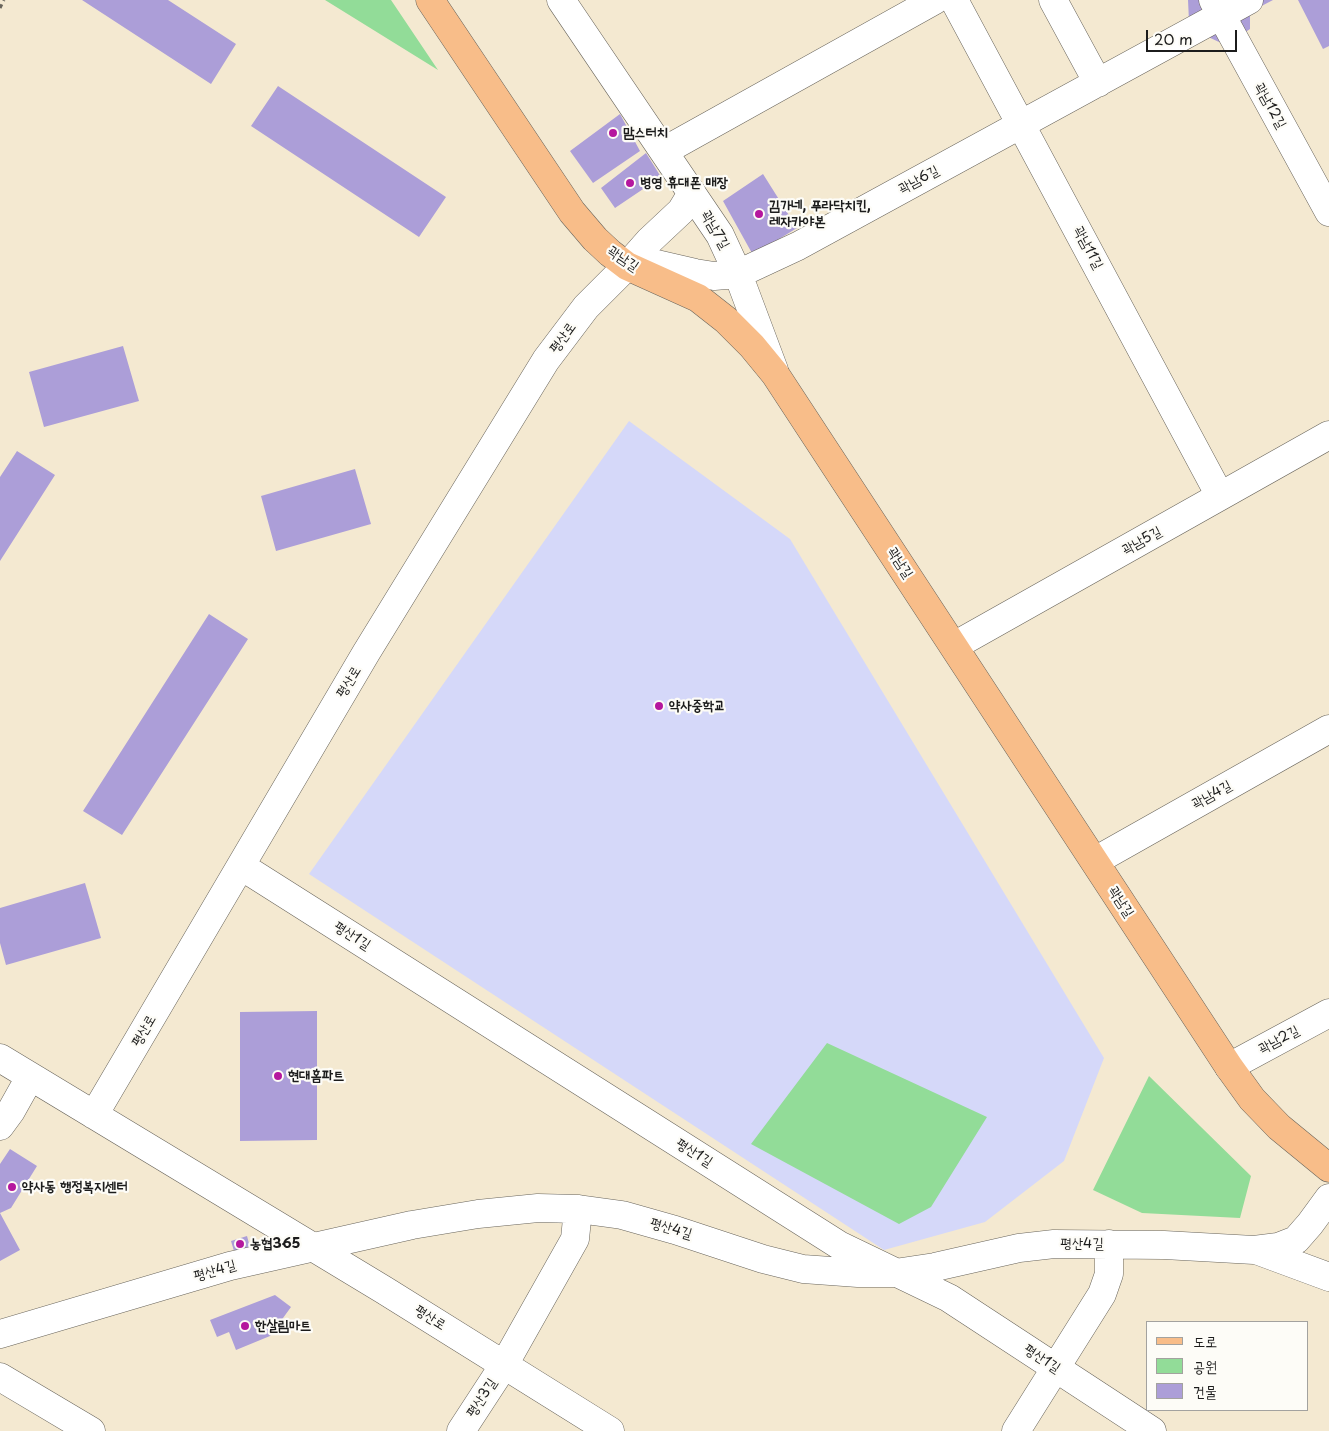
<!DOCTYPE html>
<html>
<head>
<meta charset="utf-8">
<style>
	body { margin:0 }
	#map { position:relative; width:1329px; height:1431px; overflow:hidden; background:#f4e9d1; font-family:"Playpen Sans","Poor Story",sans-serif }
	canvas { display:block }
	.legend { position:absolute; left:1146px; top:1321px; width:162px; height:90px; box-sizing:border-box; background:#fdfcf7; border:1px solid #a3a29f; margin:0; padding:6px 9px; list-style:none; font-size:15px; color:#1c1c1c }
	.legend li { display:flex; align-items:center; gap:10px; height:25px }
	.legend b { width:25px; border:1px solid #a3a29f }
	.scale { position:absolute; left:1146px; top:30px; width:91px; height:22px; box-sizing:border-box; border:2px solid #1c1c1c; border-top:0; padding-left:6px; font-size:15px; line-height:18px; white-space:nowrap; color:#1c1c1c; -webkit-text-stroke:4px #fdfcf7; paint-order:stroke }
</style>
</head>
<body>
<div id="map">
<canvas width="1329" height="1431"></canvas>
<ul class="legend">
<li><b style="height:6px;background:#f8bd89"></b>도로</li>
<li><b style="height:14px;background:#92dc98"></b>공원</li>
<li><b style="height:14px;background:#ac9ed8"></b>건물</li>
</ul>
<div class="scale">20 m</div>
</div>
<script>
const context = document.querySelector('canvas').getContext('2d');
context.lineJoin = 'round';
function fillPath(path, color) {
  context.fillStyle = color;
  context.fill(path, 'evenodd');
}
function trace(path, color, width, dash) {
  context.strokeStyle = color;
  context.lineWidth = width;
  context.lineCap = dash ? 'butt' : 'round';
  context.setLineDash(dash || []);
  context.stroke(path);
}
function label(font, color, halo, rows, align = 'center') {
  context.font = font + ' "Playpen Sans","Poor Story",sans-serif';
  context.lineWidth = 4.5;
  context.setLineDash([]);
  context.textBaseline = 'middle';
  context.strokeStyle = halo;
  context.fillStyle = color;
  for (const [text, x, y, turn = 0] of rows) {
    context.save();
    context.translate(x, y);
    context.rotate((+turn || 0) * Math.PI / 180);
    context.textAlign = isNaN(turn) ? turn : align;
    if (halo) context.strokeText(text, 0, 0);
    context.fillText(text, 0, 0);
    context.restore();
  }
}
fillPath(new Path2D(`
	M629 421 790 539 1104 1058 1064 1161 985 1222 884 1250 309 874Z`), '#d5d8f9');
fillPath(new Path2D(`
	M325 0H391L438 70Z
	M827 1043 987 1117 931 1207 899 1224 751 1144Z
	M1149 1076 1251 1176 1240 1218 1142 1213 1093 1190Z`), '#92dc98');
fillPath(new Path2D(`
	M82 0H168L236 44 211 84Z
	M1188 0H1273L1250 12V29L1241 35 1219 42 1204 35 1189 21Z
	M1298 0H1329V46L1323 49Z
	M278 86 446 197 419 237 251 126Z
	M620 114 640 151 593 183 570 151Z
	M646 153 661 177 615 208 601 188Z
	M763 174 797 228 753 255 723 201Z
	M123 346 139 401 44 427 29 372Z
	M17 451 55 475 0 561V477Z
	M355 469 371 524 276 551 261 496Z
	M209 614 248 639 122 835 83 811Z
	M85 883 101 938 6 965 0 943V908Z
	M317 1011V1140L240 1141V1012Z
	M10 1149 37 1166 11 1208 0 1213V1164Z
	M0 1213 20 1250 0 1261Z
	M247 1236 250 1247 234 1251 231 1241Z
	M275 1295 291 1307 270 1336 236 1350 229 1332 217 1337 210 1320Z`), '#ac9ed8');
const minor = new Path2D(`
	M561 0 720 235 738 274 774 370
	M954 0 1220 496
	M1053 0 1098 83
	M1213 0 1329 212
	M664 151 935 0
	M627 266 656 264 695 273 714 276 738 274 798 246 1249 0
	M954 646 1329 435
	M1095 861 1329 729
	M241 866 839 1245 949 1298 1152 1431
	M0 1058 384 1290 610 1431
	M1229 1067 1329 1013
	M94 1115 366 653 546 360 586 307 627 266 649 241 681 211 692 193
	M0 1126 11 1111 30 1077
	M1256 1250 1329 1277
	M0 1334 230 1266 412 1225 478 1214 538 1208 578 1209 622 1215 675 1230 763 1259 803 1269 858 1273H895L935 1267 1019 1248 1054 1244 1164 1245 1254 1250 1278 1247 1296 1240 1310 1224 1329 1198
	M0 1377 91 1431
	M461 1431 504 1365 575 1239 578 1209
	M1016 1431 1102 1294 1109 1274V1244`);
const major = new Path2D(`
	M430 0 572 212 595 239 610 253 627 266 698 298 726 320 752 346 775 374 1229 1067 1252 1099 1279 1127 1329 1168`);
trace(minor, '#68645b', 29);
trace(major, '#68645b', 29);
trace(new Path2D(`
	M0 8 4 0`), '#68645b', 3, [4, 4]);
trace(minor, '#fff', 28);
trace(major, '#f8bd89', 28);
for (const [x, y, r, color] of [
	[613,133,5,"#b5179e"],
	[630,183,5,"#b5179e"],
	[759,214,5,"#b5179e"],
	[659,706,5,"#b5179e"],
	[278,1076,5,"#b5179e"],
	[12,1187,5,"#b5179e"],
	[240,1244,5,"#b5179e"],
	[245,1326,5,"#b5179e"]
]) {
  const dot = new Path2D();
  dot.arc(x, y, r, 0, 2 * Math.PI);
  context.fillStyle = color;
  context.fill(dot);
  trace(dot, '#fdfcf7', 2);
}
label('14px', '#1c1c1c', '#fdfcf7', [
	["곽남12길",1270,106,61],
	["곽남6길",919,180,-28],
	["곽남7길",715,230,60],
	["곽남11길",1088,248,62],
	["곽남길",623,259,34],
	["평산로",563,338,-54],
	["곽남5길",1142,541,-29],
	["곽남길",900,563,57],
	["평산로",349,682,-59],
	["곽남4길",1212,795,-29],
	["곽남길",1121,902,57],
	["평산1길",352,936,32],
	["평산로",144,1031,-60],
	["곽남2길",1279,1040,-28],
	["평산1길",694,1153,32],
	["평산4길",671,1229,16],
	["평산4길",1082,1244],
	["평산4길",215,1271,-16],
	["평산로",430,1318,32],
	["평산1길",1042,1359,33],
	["평산3길",482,1398,-57]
]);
label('bold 14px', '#1c1c1c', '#fdfcf7', [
	["맘스터치",623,133],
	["병영 휴대폰 매장",640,183],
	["김가네, 푸라닥치킨,",769,206],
	["레자카야본",769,222],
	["약사중학교",669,706],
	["현대홈파트",288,1076],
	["약사동 행정복지센터",22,1187],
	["농협365",250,1244],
	["한살림마트",255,1326]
], 'left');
</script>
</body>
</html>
